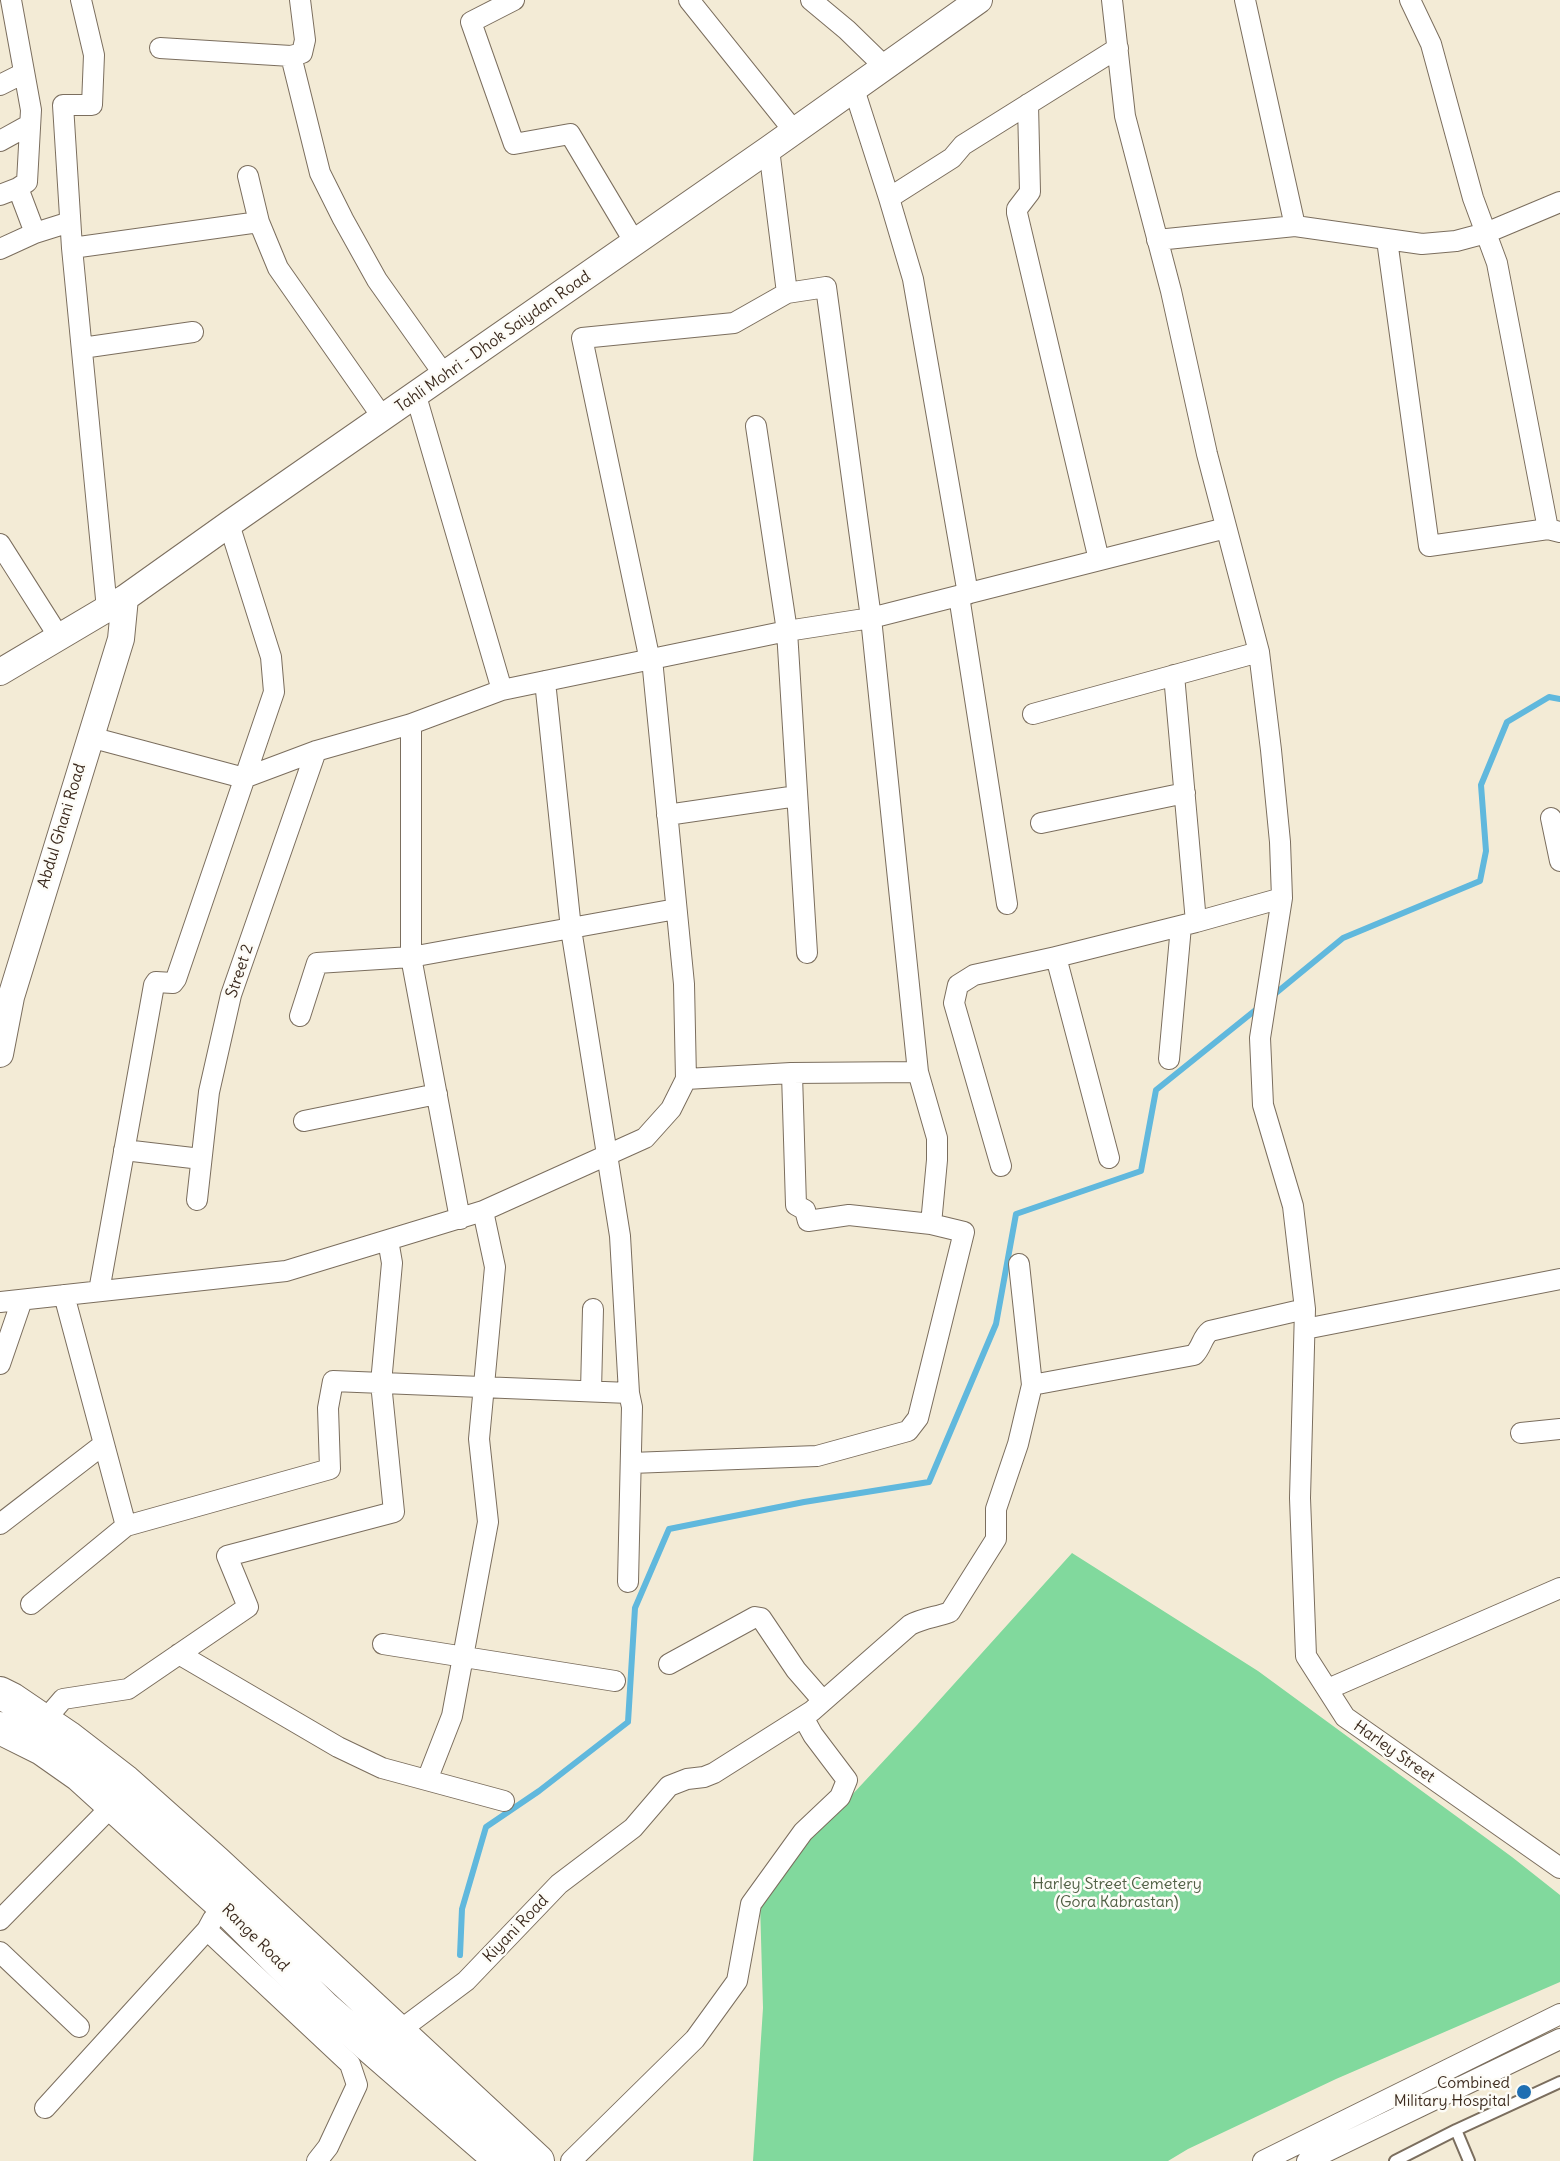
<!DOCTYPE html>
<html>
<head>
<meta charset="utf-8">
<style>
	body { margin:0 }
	canvas { display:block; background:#f3ebd6 }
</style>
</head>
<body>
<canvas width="1560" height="2161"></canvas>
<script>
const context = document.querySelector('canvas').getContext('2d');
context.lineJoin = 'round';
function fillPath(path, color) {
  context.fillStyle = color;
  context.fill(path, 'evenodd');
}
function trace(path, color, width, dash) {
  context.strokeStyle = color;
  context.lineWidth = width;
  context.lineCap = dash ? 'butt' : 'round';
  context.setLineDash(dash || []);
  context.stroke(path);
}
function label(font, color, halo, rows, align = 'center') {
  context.font = font + ' Delius,sans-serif';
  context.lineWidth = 5;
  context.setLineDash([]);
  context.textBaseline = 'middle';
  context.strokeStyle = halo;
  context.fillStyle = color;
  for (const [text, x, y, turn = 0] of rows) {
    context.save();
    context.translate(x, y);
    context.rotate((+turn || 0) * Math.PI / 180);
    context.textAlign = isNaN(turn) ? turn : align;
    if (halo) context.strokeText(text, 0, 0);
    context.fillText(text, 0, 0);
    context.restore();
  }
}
fillPath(new Path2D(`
	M1072 1553 1258 1671 1512 1857 1560 1895V1982L1336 2079 1188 2149 1168 2161H753L763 2008 760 1903 783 1869 917 1725Z`), '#81d99d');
trace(new Path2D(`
	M1276 993 1343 938 1480 881 1486 851 1481 785 1507 722 1549 697 1560 699
	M460 1955 462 1909 486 1827 539 1791 628 1722 635 1608 669 1529 804 1502 929 1482 996 1324 1016 1214 1141 1171 1156 1090 1258 1008`), '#60b8dd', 6);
const service = new Path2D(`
	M1456 2130 1469 2161
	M1395 2161 1456 2130 1560 2082`);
const minor = new Path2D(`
	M11 0 31 110 27 182 18 188 35 233 70 222
	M81 0 94 55 92 105H63L72 248 107 609
	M514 0 471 22 514 144 570 134 635 243
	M689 0 794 131
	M811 0 847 30 885 67
	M1112 0 1125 116 1171 291 1207 454 1259 652 1271 750 1280 842 1282 898 1260 1038 1263 1105 1293 1206 1305 1309 1300 1498 1306 1656 1345 1717 1560 1868
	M1245 0 1295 226
	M1410 0 1431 44 1473 198 1497 263 1548 529
	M160 48 291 56 302 53 305 40 300 0
	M291 56 320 173 343 219 377 280 445 376
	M0 85 24 73
	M854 89 889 198 913 279 968 594
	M1028 104 1030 192 1017 209V213L1099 560
	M0 141 29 125
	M769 149 787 293 826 287 871 618 918 1072 937 1138V1160L931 1224
	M248 176 259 222 278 268 383 418
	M0 195 18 188
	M889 198 952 158 963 145 1118 48
	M1157 240 1295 226 1422 244 1456 241 1486 233 1560 202
	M1387 240 1429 546 1548 529 1560 532
	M72 248 259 222
	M0 249 35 233
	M82 348 193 332
	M416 396 502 690
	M756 426 787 631 807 953
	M0 544 59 637
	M959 596 1007 904
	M1174 675 1196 922
	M545 681 571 929 620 1236 629 1393
	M1033 714 1259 652
	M411 724V957L460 1219
	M90 737 244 778 316 751 411 724 502 690 787 631 871 618 1226 528
	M667 815 797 796
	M1551 818 1560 861
	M1041 823 1185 793
	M1056 957 1109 1158
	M300 1016 317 963 411 957 676 909
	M1169 1059 1181 926
	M686 1079 791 1073 918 1072
	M304 1121 437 1094
	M124 1150 201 1159
	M1001 1166 954 1003 958 985 974 975 1056 957 1196 922 1282 898
	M197 1200 209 1092 231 995 316 751
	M99 1291 154 985 156 982 173 983 176 979 274 692 271 657 229 524
	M64 1295 126 1526
	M0 1302 286 1271 483 1211 645 1138 671 1109 686 1079 684 984 652 659 649 656 582 338 734 323 787 293
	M1305 1329 1560 1279
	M0 1364 22 1300
	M1032 1385 1194 1355C1202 1347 1202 1337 1210 1331L1305 1309
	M591 1391 593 1309
	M1521 1433 1560 1429
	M631 1463 817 1456 908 1431 918 1418 964 1232 931 1224 849 1215 808 1221 805 1210 796 1205 792 1074
	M0 1524 104 1444
	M31 1604 126 1526 330 1469 328 1408 333 1381 629 1393 632 1407 628 1582
	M383 1644 615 1681
	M179 1654 338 1747 382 1768 504 1801
	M669 1664 755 1617 761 1618 796 1670 823 1701
	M1328 1689 1560 1588
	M44 1721 63 1699 128 1689 248 1607 227 1556 394 1512 381 1383 392 1263 388 1240
	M427 1780 452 1716 488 1522 479 1439 495 1267 483 1211
	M0 1920 113 1805
	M207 1930 350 2064 357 2085 328 2147 317 2161
	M0 1952 79 2027
	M399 2031 466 1981 559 1884 633 1828 669 1786 687 1779 704 1777 714 1773 812 1711 910 1625C923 1618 937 1617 950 1612L996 1539V1509L1018 1444 1032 1385 1019 1264
	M45 2108 207 1930 213 1919
	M571 2161 695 2039 737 1981 751 1904 803 1832 840 1797 847 1780 813 1735 803 1717
	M1263 2161 1560 2014
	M1307 2161 1560 2039`);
const tertiary = new Path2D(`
	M0 672 125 598 229 524 769 149 979 0
	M0 1054 11 997 121 639 125 598`);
const primary = new Path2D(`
	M0 1693 12 1699 68 1737 125 1781 216 1862 538 2161
	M0 1728 42 1749 79 1775 220 1903 324 2007 501 2161`);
trace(service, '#7b6e5e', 14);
trace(minor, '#7b6e5e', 22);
trace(tertiary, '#7b6e5e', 28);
trace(primary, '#7b6e5e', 34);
trace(service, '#fff', 10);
trace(minor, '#fff', 20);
trace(tertiary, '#fff', 26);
trace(primary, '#fff', 32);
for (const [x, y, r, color] of [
	[1524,2092,8,"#1f6fb2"]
]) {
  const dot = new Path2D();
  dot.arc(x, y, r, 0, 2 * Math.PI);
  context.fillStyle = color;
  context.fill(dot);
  trace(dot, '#fdfcf7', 2);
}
label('16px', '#3b2a1e', '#fdfcf7', [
	["Tahli Mohri - Dhok Saiydan Road",493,342,-35],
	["Abdul Ghani Road",62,826,-73],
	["Street 2",240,971,-72],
	["Harley Street",1394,1752,35],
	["Kiyani Road",516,1929,-46],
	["Range Road",255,1938,45]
]);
label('16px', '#505f44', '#fdfcf7', [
	["Harley Street Cemetery",1117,1884],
	["(Gora Kabrastan)",1117,1902]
]);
label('16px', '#3b2a1e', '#fdfcf7', [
	["Combined",1510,2083],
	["Military Hospital",1510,2101]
], 'right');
</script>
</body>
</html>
